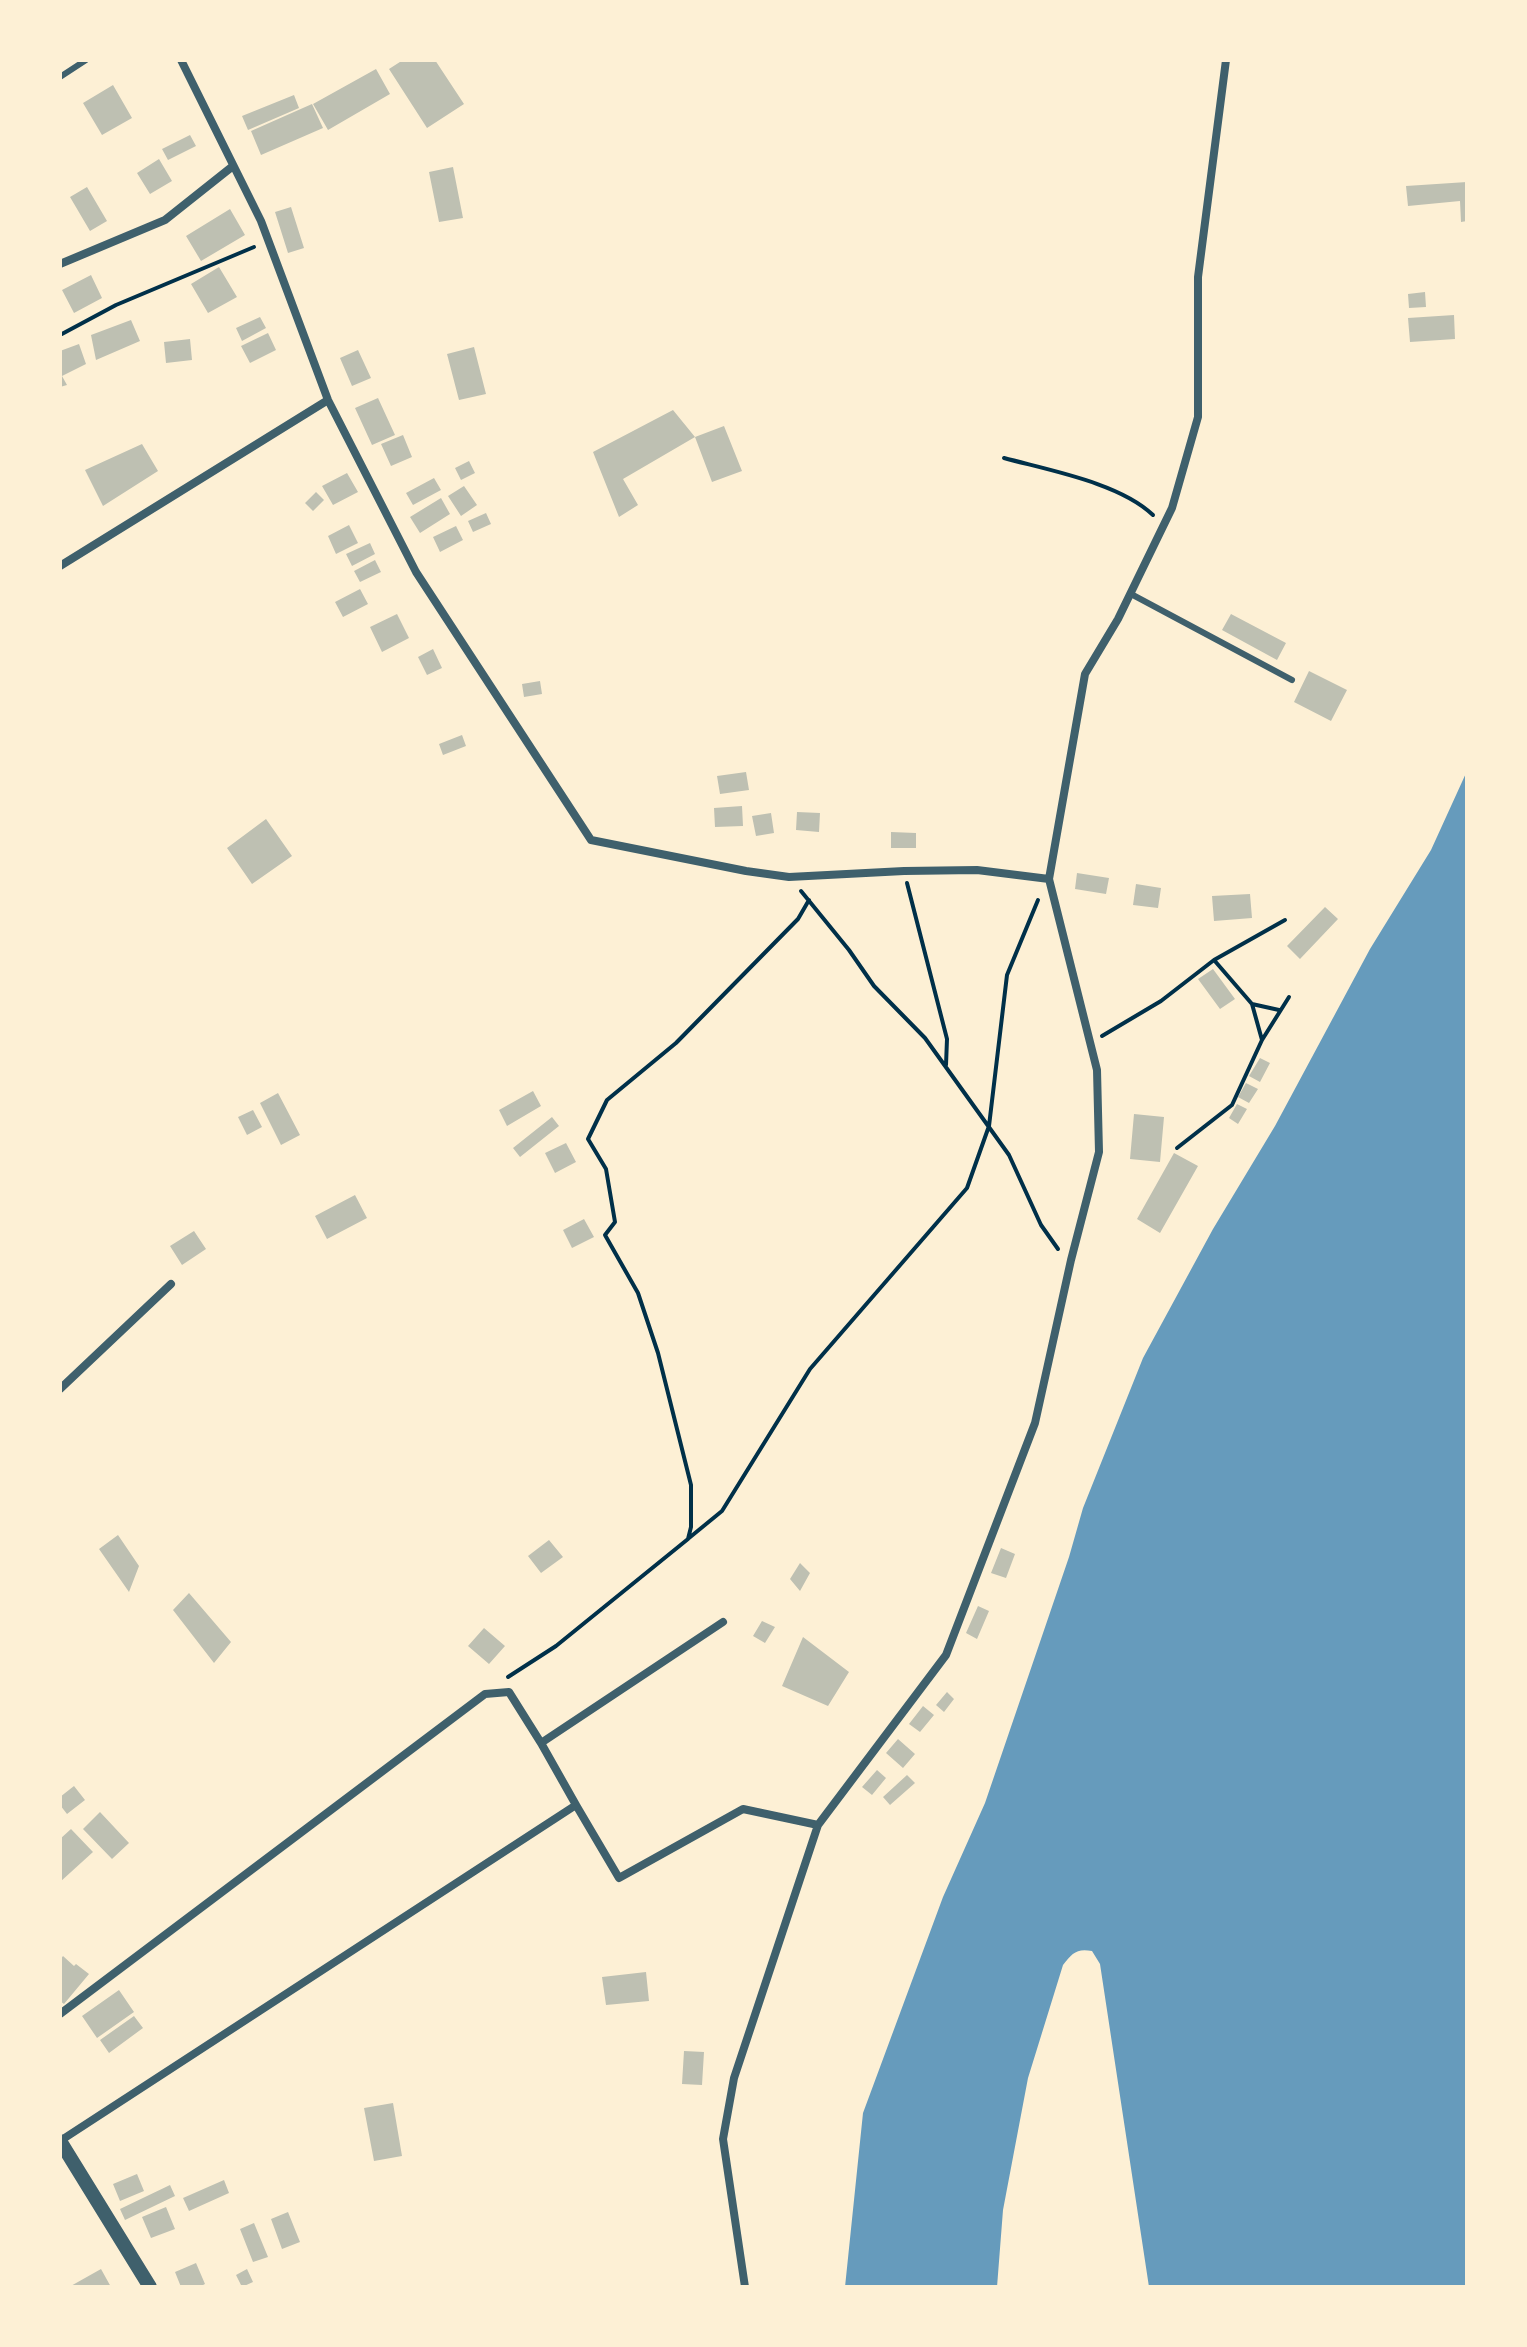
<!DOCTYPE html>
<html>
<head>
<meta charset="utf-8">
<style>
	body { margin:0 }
	#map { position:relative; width:1527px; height:2347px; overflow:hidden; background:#fdf0d5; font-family:"Golos Text",sans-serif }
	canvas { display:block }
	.frame { position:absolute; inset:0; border:62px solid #fdf0d5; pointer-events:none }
</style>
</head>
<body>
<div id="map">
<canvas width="1527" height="2347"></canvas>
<div class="frame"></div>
</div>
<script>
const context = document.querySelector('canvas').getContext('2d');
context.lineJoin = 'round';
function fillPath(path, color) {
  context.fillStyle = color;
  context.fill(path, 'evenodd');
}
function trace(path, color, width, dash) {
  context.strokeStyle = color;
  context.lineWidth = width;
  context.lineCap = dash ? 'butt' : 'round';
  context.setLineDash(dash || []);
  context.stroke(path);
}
fillPath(new Path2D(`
	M1467 771V2287H1149L1100 1964 1092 1951C1077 1948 1072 1953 1063 1965L1028 2078 1003 2210 997 2287H845L863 2113 943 1897 985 1803 1069 1557 1083 1508 1143 1358 1213 1229 1275 1126 1370 949 1431 850Z`), '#669bbc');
fillPath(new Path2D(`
	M403 60H435L464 104 427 128 389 69Z
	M376 69 390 94 328 130 313 104Z
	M113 85 132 118 102 135 83 103Z
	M294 95 299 108 248 130 242 116Z
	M312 104 323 128 261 155 251 131Z
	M190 135 196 146 168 160 162 149Z
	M159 159 172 181 150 194 137 173Z
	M453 167 463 218 439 222 429 172Z
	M1467 182V221L1461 222 1460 201 1408 206 1406 186Z
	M87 187 107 221 90 231 70 197Z
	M291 207 304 248 288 253 275 212Z
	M230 209 245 235 201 261 186 236Z
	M219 267 237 297 208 313 191 284Z
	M91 275 102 298 74 313 62 290Z
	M1425 292 1426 307 1409 308 1408 294Z
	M1454 315 1455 339 1410 342 1408 318Z
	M260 317 266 328 242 341 236 328Z
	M131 320 140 341 96 360 91 335Z
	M268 333 276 350 250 363 241 346Z
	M190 339 192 360 166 363 164 342Z
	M79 344 86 364 62 376 67 385 60 387V351Z
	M474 347 486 394 459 400 447 354Z
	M358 350 371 378 352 386 340 358Z
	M378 398 395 435 372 445 355 408Z
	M673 410 695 437 623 479 638 505 619 517 593 452Z
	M724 426 742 471 712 482 695 437Z
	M403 435 412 457 391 466 381 444Z
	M142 444 158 471 103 506 85 470Z
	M469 461 475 473 461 480 455 468Z
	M347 473 358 492 333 505 322 486Z
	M434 478 441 490 413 505 406 493Z
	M464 486 477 505 461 516 448 496Z
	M316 492 324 500 313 511 305 503Z
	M441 498 450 514 420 533 410 517Z
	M486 513 491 524 473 532 468 521Z
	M349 525 358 543 336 554 328 536Z
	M456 526 463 540 440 552 433 537Z
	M370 543 375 554 352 566 346 554Z
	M375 560 381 572 360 582 354 571Z
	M360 589 368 604 343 617 335 602Z
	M397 614 409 638 382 652 370 627Z
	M1231 614 1286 643 1277 660 1222 630Z
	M433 649 442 668 427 675 418 657Z
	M1309 671 1347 690 1331 721 1294 702Z
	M540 681 542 694 524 697 522 684Z
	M462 735 466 746 443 755 439 744Z
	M746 772 749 790 720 794 717 776Z
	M742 806 743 826 715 827 714 808Z
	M797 812 820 813 819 832 796 830Z
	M771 813 774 833 756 836 752 816Z
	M266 819 292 856 252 884 227 848Z
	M891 832 916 833V848H891Z
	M1077 873 1109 878 1106 894 1075 889Z
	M1136 884 1161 888 1158 908 1133 905Z
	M1250 894 1252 918 1214 921 1212 896Z
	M1325 907 1338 919 1300 959 1287 946Z
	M1213 969 1235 999 1220 1009 1198 979Z
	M1260 1058 1270 1063 1260 1082 1249 1076Z
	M1246 1083 1258 1089 1249 1103 1238 1097Z
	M533 1091 541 1106 507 1126 499 1110Z
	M278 1093 300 1135 281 1145 260 1103Z
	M1237 1104 1247 1109 1238 1124 1229 1118Z
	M253 1110 262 1127 247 1135 238 1117Z
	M1134 1114 1164 1117 1160 1162 1130 1159Z
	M552 1117 559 1126 520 1157 513 1148Z
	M566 1143 576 1162 555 1173 545 1153Z
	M1174 1153 1198 1166 1160 1233 1137 1219Z
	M355 1195 367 1218 327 1239 315 1216Z
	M584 1219 594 1237 572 1248 563 1230Z
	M194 1231 206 1249 182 1265 170 1246Z
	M118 1535 139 1566 129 1592 99 1549Z
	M549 1540 563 1557 541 1573 528 1556Z
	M1001 1548 1015 1554 1006 1578 991 1573Z
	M800 1563 810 1573 800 1591 790 1579Z
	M189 1593 231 1642 214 1663 173 1610Z
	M978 1606 989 1611 977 1639 966 1633Z
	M762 1621 775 1627 765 1643 753 1636Z
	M484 1628 505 1646 489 1664 468 1646Z
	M803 1637 849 1672 828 1706 782 1686Z
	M947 1692 954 1699 944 1712 936 1705Z
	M923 1706 934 1715 920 1732 909 1724Z
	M898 1739 915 1754 903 1768 886 1753Z
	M877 1770 886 1778 872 1795 862 1787Z
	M907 1775 915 1783 890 1805 883 1797Z
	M74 1786 85 1800 67 1814 60 1805V1797Z
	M100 1812 129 1843 112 1859 83 1829Z
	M71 1829 93 1852 60 1882V1839Z
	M63 1956 74 1966 76 1964 89 1974 64 2004 60 2001V1960Z
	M646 1972 649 2001 606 2005 602 1977Z
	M119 1990 134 2012 97 2038 82 2016Z
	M134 2016 143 2028 109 2053 100 2040Z
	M684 2051 704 2052 702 2085 682 2084Z
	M393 2103 402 2156 374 2161 364 2108Z
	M137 2174 144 2191 120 2201 113 2184Z
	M224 2180 229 2193 189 2211 183 2198Z
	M170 2185 175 2196 125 2220 120 2209Z
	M166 2207 175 2229 151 2238 142 2217Z
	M288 2212 300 2242 282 2249 271 2219Z
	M254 2223 268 2257 253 2262 240 2229Z
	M196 2263 205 2284 199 2287H181L175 2272Z
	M101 2269 111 2287H69Z
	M247 2269 253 2282 242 2287 236 2275Z`), '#bec0b2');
trace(new Path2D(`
	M60 335 116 305 254 247
	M1004 458C1048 470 1120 483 1153 515
	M907 883 947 1039 946 1065
	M801 891 849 950 874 986 925 1038 1009 1155 1041 1225 1058 1249
	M1214 960 1252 1004 1279 1010
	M1252 1004 1262 1040
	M1102 1036 1161 1001 1214 960 1285 920
	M1177 1148 1232 1105 1262 1040 1289 997
	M689 1538 722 1511 810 1369 967 1188 989 1126 1007 975 1038 900
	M508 1677 556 1646 688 1539 691 1527V1485L658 1353 638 1293 605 1235 615 1222 606 1169 588 1139 607 1100 676 1043 798 919 809 900`), '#003049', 4);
trace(new Path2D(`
	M60 77 86 60
	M1131 594 1292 680`), '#3f606c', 6);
trace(new Path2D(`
	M181 60 261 221 328 400 416 572 591 840 746 871 789 877 904 871 977 870 1049 879
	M60 264 165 220 233 166
	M60 566 328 400
	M60 1389 171 1284
	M576 1805 541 1743 723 1622
	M60 2014 485 1694 509 1692 541 1743
	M60 2141 576 1805 619 1878 743 1809 818 1825
	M745 2287 723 2139 734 2078 818 1825 946 1655 1035 1423 1071 1260 1099 1152 1097 1070 1049 879 1085 674 1118 619 1172 508 1198 417V277L1226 60`), '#3f606c', 8);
trace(new Path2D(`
	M60 2141 150 2287`), '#3f606c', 14);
</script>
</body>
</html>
